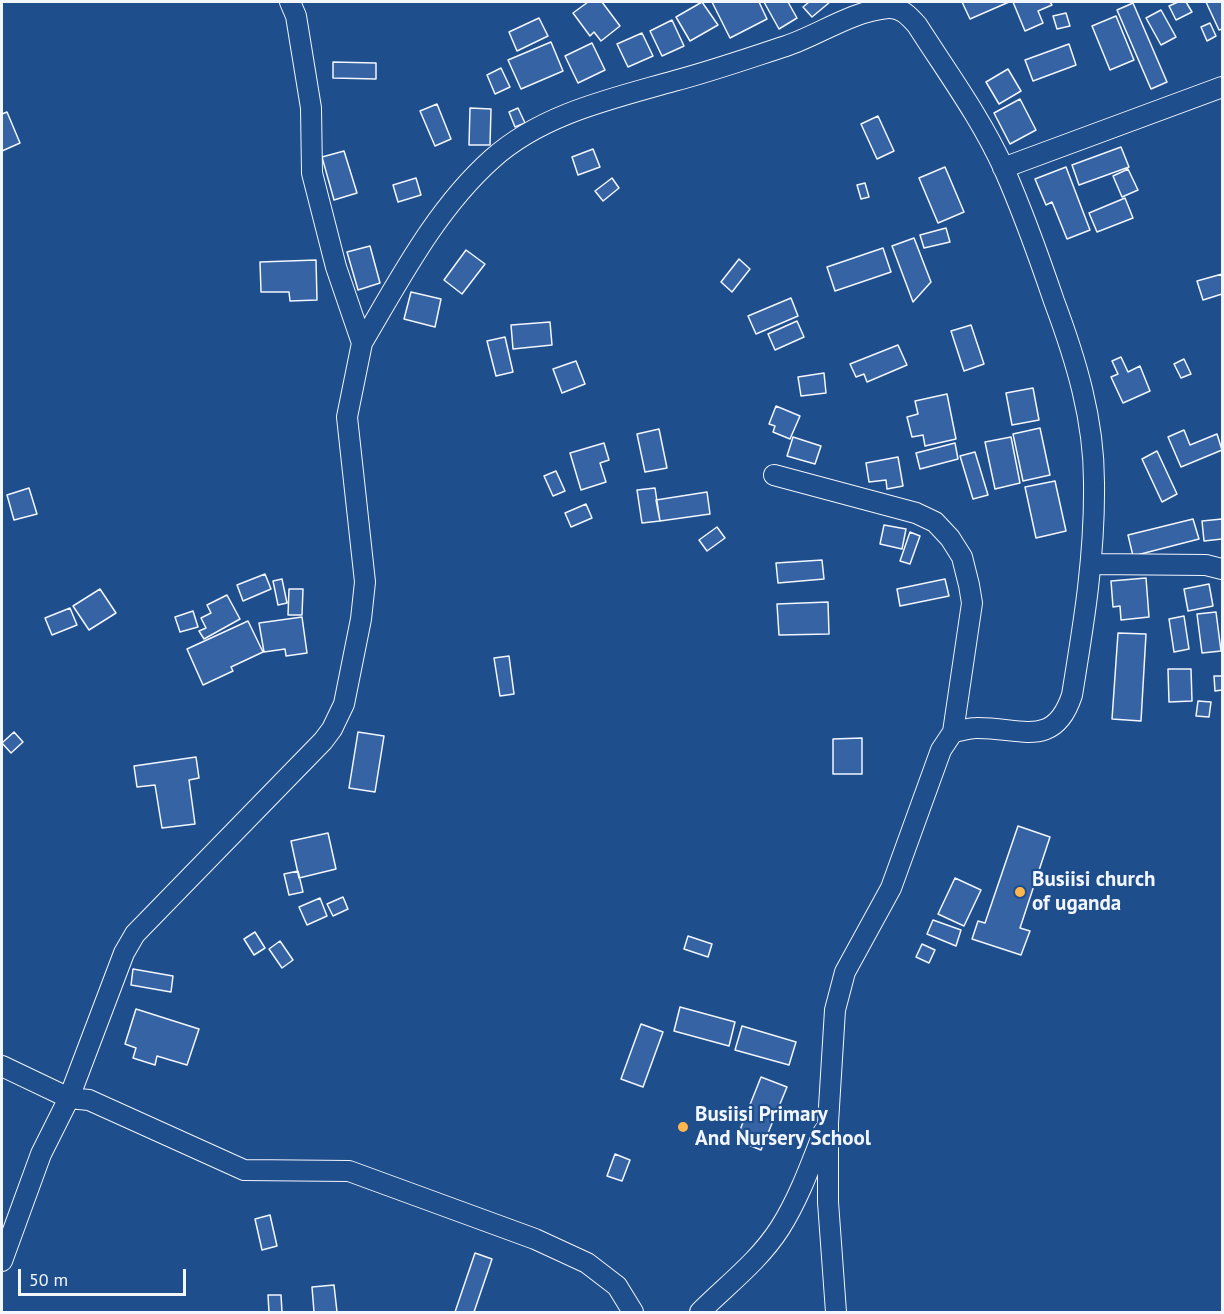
<!DOCTYPE html>
<html>
<head>
<meta charset="utf-8">
<style>
	body { margin:0 }
	#map { position:relative; width:1224px; height:1314px; overflow:hidden; background:#1f4e8c; font-family:"PT Sans",sans-serif }
	canvas { display:block }
	.frame { position:absolute; inset:0; border:3px solid #f2f6ff; pointer-events:none }
	.scale { position:absolute; left:18px; top:1269px; width:168px; height:27px; box-sizing:border-box; border:3px solid #f2f6ff; border-top:0; padding-left:8px; font-size:18px; line-height:21px; white-space:nowrap; color:#f2f6ff; -webkit-text-stroke:4px #1f4e8c; paint-order:stroke }
</style>
</head>
<body>
<div id="map">
<canvas width="1224" height="1314"></canvas>
<div class="frame"></div>
<div class="scale">50 m</div>
</div>
<script>
const context = document.querySelector('canvas').getContext('2d');
context.lineJoin = 'round';
function fillPath(path, color) {
  context.fillStyle = color;
  context.fill(path, 'evenodd');
}
function trace(path, color, width, dash) {
  context.strokeStyle = color;
  context.lineWidth = width;
  context.lineCap = dash ? 'butt' : 'round';
  context.setLineDash(dash || []);
  context.stroke(path);
}
function label(font, color, halo, rows, align = 'center') {
  context.font = font + ' "PT Sans",sans-serif';
  context.lineWidth = 4.5;
  context.setLineDash([]);
  context.textBaseline = 'middle';
  context.strokeStyle = halo;
  context.fillStyle = color;
  for (const [text, x, y, turn = 0] of rows) {
    context.save();
    context.translate(x, y);
    context.rotate((+turn || 0) * Math.PI / 180);
    context.textAlign = isNaN(turn) ? turn : align;
    if (halo) context.strokeText(text, 0, 0);
    context.fillText(text, 0, 0);
    context.restore();
  }
}
const building = new Path2D(`
	M588 2H602L620 26 601 41 594 32 590 36 573 13Z
	M702 2 718 25 690 41 676 17Z
	M712 2H759L767 19 730 38Z
	M764 2H788L797 18 779 29Z
	M809 2H830L812 17 803 7Z
	M962 2H1009L970 19Z
	M1013 2H1050L1052 5 1038 11 1043 23 1025 31Z
	M1178 2H1186L1192 12 1176 20 1169 6Z
	M1206 2H1222V29L1219 30Z
	M1133 3 1167 82 1151 89 1117 10Z
	M1161 10 1176 37 1161 45 1146 18Z
	M1066 13 1070 26 1057 29 1053 16Z
	M1116 16 1134 60 1110 70 1092 26Z
	M539 18 548 36 517 51 509 32Z
	M672 20 684 46 662 56 650 31Z
	M1210 23 1216 36 1207 41 1201 27Z
	M642 33 653 56 628 67 617 44Z
	M551 42 563 71 521 89 508 60Z
	M592 43 605 70 578 83 565 56Z
	M1069 44 1076 65 1033 81 1025 60Z
	M333 62 376 63V79L333 78Z
	M501 68 510 87 495 94 487 75Z
	M1008 69 1021 91 999 104 986 82Z
	M1020 99 1036 130 1010 144 994 113Z
	M437 104 451 139 435 146 420 111Z
	M470 108 491 109 490 145H469Z
	M518 108 525 123 515 127 509 112Z
	M7 112 20 143 2 151V114Z
	M878 116 894 151 877 159 861 124Z
	M1121 147 1129 167 1079 185 1072 165Z
	M593 149 600 167 578 175 572 157Z
	M344 151 357 193 334 200 322 157Z
	M945 167 964 212 938 223 919 178Z
	M1066 167 1090 230 1067 239 1052 202 1046 205 1035 179Z
	M1128 169 1138 190 1122 197 1113 176Z
	M416 178 421 195 398 202 393 185Z
	M612 178 619 188 603 201 595 191Z
	M865 183 869 197 861 199 857 185Z
	M1125 198 1133 218 1097 232 1089 213Z
	M946 228 950 242 924 248 920 235Z
	M914 238 931 282 913 302 892 246Z
	M370 246 380 283 358 290 347 252Z
	M883 248 891 272 835 291 827 267Z
	M466 250 485 264 462 294 444 280Z
	M739 259 750 269 732 292 721 282Z
	M316 260 317 300 290 301 289 292H261L260 262Z
	M1222 274V294L1203 300 1197 281Z
	M411 292 441 299 435 327 404 319Z
	M791 298 798 316 756 334 748 316Z
	M797 321 804 337 775 350 768 334Z
	M550 322 552 345 513 349 511 325Z
	M971 325 984 364 964 371 951 331Z
	M505 337 513 372 496 376 487 341Z
	M898 345 907 365 867 382 864 374 856 377 850 364Z
	M1121 357 1128 372 1140 366 1150 391 1123 403 1111 377 1118 374 1112 361Z
	M1184 359 1191 374 1181 378 1174 364Z
	M576 361 585 384 562 393 553 369Z
	M824 373 826 393 801 396 798 377Z
	M1033 388 1039 420 1012 425 1006 393Z
	M947 394 956 439 925 446 923 435 912 437 907 417 918 414 915 401Z
	M776 406 800 416 790 439 773 432 775 426 769 424Z
	M1040 428 1050 475 1023 481 1013 434Z
	M659 429 667 468 645 472 637 434Z
	M1184 430 1190 445 1217 434 1222 450 1181 467 1168 437Z
	M793 437 821 446 815 464 787 456Z
	M1011 437 1020 483 995 489 985 442Z
	M604 443 609 460 600 463 606 482 581 490 570 453Z
	M955 443 958 459 920 469 916 453Z
	M1157 451 1177 494 1162 502 1142 459Z
	M975 452 988 495 973 499 960 456Z
	M898 457 903 486 887 489 886 480 869 482 866 463Z
	M556 471 565 491 553 496 544 476Z
	M1055 481 1066 531 1036 538 1025 487Z
	M29 488 37 514 14 520 7 495Z
	M655 488 660 521 642 523 637 490Z
	M707 492 710 514 660 521 656 500Z
	M586 504 592 518 571 527 565 513Z
	M1193 519 1199 539 1133 556 1128 535Z
	M1222 519V539L1204 541 1202 521Z
	M884 525 906 529 902 549 880 544Z
	M717 527 725 538 707 551 699 540Z
	M910 532 920 536 910 564 900 561Z
	M822 560 824 579 778 583 776 563Z
	M265 574 271 589 243 601 237 585Z
	M1146 578 1149 617 1121 620 1120 606 1113 607 1111 581Z
	M282 579 287 603 278 605 273 581Z
	M945 579 949 596 900 606 897 589Z
	M1209 584 1213 606 1188 611 1184 589Z
	M100 589 116 613 89 630 73 606Z
	M289 589H303L302 615H288Z
	M227 595 240 619 204 639 199 631 206 628 201 618 211 613 207 605Z
	M828 602 829 634 779 635 777 604Z
	M70 608 77 625 52 635 45 618Z
	M193 611 198 627 180 632 175 617Z
	M1216 612 1221 651 1202 653 1197 614Z
	M1184 616 1189 649 1174 652 1169 619Z
	M302 617 307 653 286 656 285 649 264 652 259 623Z
	M248 621 263 652 231 667 233 671 203 685 187 649Z
	M1118 633 1146 634 1141 721 1112 719Z
	M509 656 514 694 500 696 494 658Z
	M1168 669H1191L1192 701 1169 702Z
	M1214 676H1222V690L1215 691Z
	M1198 701 1211 702 1209 717 1196 716Z
	M14 732 23 742 11 753 2 743Z
	M358 732 384 736 375 792 349 788Z
	M862 738V774H833V739Z
	M196 757 199 778 189 780 195 824 162 828 155 785 137 787 134 766Z
	M1018 826 1050 837 1020 928 1030 931 1021 955 972 939 978 921 985 923Z
	M328 833 336 869 299 878 291 841Z
	M298 871 303 892 289 895 284 874Z
	M955 878 981 890 964 926 938 914Z
	M343 897 348 909 333 916 327 904Z
	M320 898 327 916 307 925 299 907Z
	M933 920 961 930 956 946 927 934Z
	M255 932 265 948 254 955 244 939Z
	M688 936 712 944 708 957 684 949Z
	M280 941 293 960 282 968 269 949Z
	M922 944 935 950 929 963 916 957Z
	M133 969 173 976 171 992 131 985Z
	M680 1007 735 1022 729 1046 674 1031Z
	M136 1009 199 1029 187 1065 157 1056 155 1065 133 1058 136 1048 125 1044Z
	M641 1024 663 1032 643 1087 621 1079Z
	M742 1026 796 1042 789 1065 735 1050Z
	M761 1077 787 1087 761 1150 736 1140Z
	M615 1154 630 1160 622 1181 607 1176Z
	M270 1215 277 1246 262 1250 255 1219Z
	M475 1253 492 1259 474 1312H455Z
	M334 1285 337 1312H314L312 1287Z
	M268 1295H281L282 1312H269Z`);
fillPath(building, '#3563a3');
trace(building, '#f2f6ff', 1.5);
const minor = new Path2D(`
	M1003 168 1222 87
	M362 343C400 279 436 209 492 159 542 114 611 99 674 81 712 71 749 58 786 46 819 35 852 11 888 8 901 7 909 16 917 25 947 72 981 118 1004 169 1023 212 1039 257 1054 301 1076 360 1094 419 1094 482 1095 556 1084 622 1072 695 1054 750 1020 727 976 728 969 728 961 731 953 732L941 750 891 888 845 972 835 1010 828 1123V1202L836 1312
	M774 475 916 513 935 522 950 538 962 557 969 585 972 603 953 732
	M1093 564 1206 565 1222 569
	M2 1066 69 1098 89 1100 244 1170 349 1171 535 1239 587 1263 617 1286 633 1312
	M2 1261 41 1154 69 1098 124 953 135 934 323 741 332 729 344 704 361 619 365 582 347 417 362 343 336 267 312 173 311 108 296 16 290 2
	M700 1312C727 1285 759 1261 780 1228 799 1198 811 1164 824 1131`);
trace(minor, '#f2f6ff', 22);
trace(minor, '#1f4e8c', 20);
for (const [x, y, r, color] of [
	[1020,892,6,"#ffb74d"],
	[683,1127,6,"#ffb74d"]
]) {
  const dot = new Path2D();
  dot.arc(x, y, r, 0, 2 * Math.PI);
  context.fillStyle = color;
  context.fill(dot);
  trace(dot, '#1f4e8c', 2);
}
label('bold 21px', '#f2f6ff', '#1f4e8c', [
	["Busiisi church",1032,880],
	["of uganda",1032,904],
	["Busiisi Primary",695,1115],
	["And Nursery School",695,1139]
], 'left');
</script>
</body>
</html>
